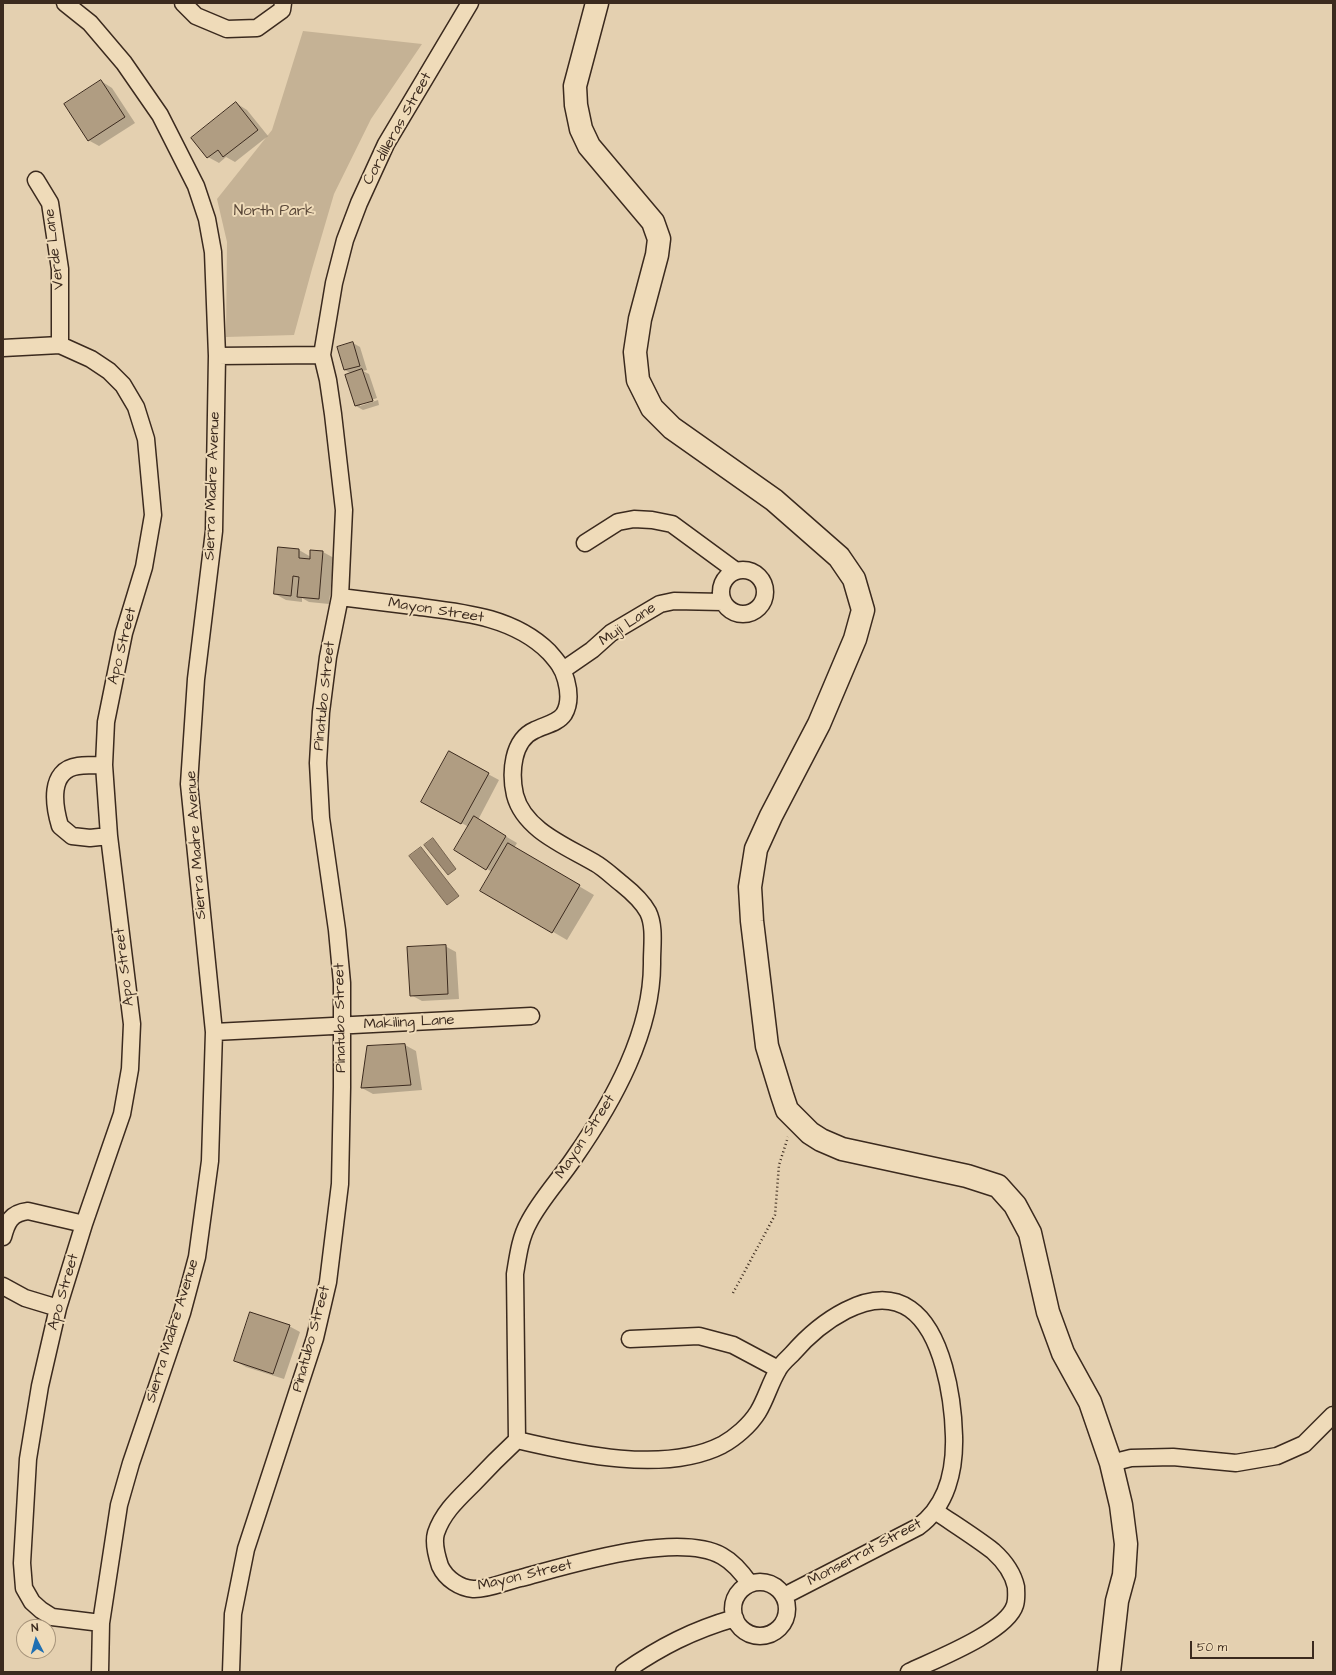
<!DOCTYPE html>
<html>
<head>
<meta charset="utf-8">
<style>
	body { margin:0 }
	#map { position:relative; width:1336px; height:1675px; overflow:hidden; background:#e4d0b0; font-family:"Architects Daughter",sans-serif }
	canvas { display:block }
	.frame { position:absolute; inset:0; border:4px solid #3b2a1e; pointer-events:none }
	.north { position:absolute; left:16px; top:1619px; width:40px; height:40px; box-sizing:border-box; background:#efdbb9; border:1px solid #a7947b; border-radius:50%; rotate:354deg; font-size:11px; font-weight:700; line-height:16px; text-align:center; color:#3b2a1e }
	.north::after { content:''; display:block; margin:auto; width:14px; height:18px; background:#1f6fb2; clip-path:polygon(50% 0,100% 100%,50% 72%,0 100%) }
	.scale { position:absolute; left:1190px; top:1641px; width:124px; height:18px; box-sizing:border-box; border:2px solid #3b2a1e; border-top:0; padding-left:5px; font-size:12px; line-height:14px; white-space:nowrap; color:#3b2a1e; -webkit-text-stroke:3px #efdbb9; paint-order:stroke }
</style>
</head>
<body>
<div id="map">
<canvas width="1336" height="1675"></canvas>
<div class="frame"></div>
<div class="north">N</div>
<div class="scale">50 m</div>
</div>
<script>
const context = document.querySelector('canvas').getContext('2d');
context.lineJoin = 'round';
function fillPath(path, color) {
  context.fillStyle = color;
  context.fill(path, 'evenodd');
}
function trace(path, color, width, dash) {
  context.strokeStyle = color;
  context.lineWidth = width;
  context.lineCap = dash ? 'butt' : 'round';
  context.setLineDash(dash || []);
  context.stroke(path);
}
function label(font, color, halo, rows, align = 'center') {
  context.font = font + ' "Architects Daughter",sans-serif';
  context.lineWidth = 4;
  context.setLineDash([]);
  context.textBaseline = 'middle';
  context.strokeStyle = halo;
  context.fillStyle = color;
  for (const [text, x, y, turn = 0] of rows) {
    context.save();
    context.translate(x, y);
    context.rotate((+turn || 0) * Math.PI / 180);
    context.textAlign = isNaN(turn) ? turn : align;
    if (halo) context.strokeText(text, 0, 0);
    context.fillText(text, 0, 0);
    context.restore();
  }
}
fillPath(new Path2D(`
	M303 31 422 44 371 119 334 194 312 269 294 335 226 337 227 242 217 199 272 130Z`), '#c5b295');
const water = new Path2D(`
	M433 838 456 869 448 875 424 845Z
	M421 847 459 896 447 905 409 856Z`);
fillPath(water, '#9d8a72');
trace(water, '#766450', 1);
fillPath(new Path2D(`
	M101 81 112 88 135 123 99 146 88 140Z
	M236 103 247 110 268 136 235 162 226 157 219 163 208 157Z
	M353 343 360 347 367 370 363 371 369 374 377 398 360 404V406L378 400 379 405 363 410 356 406 346 376 352 374 345 370Z
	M279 548 299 550 311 557 323 552 334 558 329 604 309 602 302 598V602L286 600 275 594Z
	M449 753 499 780 478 820 517 843 514 848 594 895 567 940 481 890 492 872 455 849 469 827 433 808Z
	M445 946 456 952 459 999 422 1001 411 995Z
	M405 1045 416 1051 422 1090 373 1094 362 1088Z
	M289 1326 300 1332 284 1379 246 1367 235 1361Z`), '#0003');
const building = new Path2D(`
	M101 80 125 117 88 141 64 104Z
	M236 102 258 130 223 157 218 150 207 158 191 138Z
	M353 342 360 366 344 370 337 347Z
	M362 369 373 401 355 406 345 375Z
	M278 547 299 549V558L310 559V550L323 551 319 599 297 597 299 577 293 576 291 596 274 594Z
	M449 751 489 773 461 824 421 802Z
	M474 816 506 836 486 870 454 850Z
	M508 843 580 885 552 933 480 891Z
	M446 945 448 994 410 996 407 947Z
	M405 1044 411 1085 361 1088 367 1046Z
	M250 1312 290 1325 273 1374 234 1361Z`);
fillPath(building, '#b09d82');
trace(building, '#3b2a1e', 1);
const street = new Path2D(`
	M65 3 90 23 124 63 160 115 196 186 207 219 213 252 217 356 214 531 196 679 189 784 214 1032 210 1161 197 1257 182 1313 131 1463 119 1505 101 1623 100 1672
	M183 3 196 16 227 29 257 28 282 10 283 3
	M36 180 50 203 60 269V345
	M3 348 60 345 91 359 109 371 123 385 136 407 146 439 153 515 144 567 124 633 106 722 104 765 109 836 132 1024 130 1069 122 1114 84 1224 58 1308 40 1386 28 1459 22 1563 24 1588 32 1602 41 1610 52 1617 101 1623
	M217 356 322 355
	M585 543 618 522 634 519 652 520 672 524 736 571
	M721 592a22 22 0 1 1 44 0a22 22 0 1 1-44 0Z
	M340 597C364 600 388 603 413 606 460 612 513 616 549 652 557 661 563 668 566 680 569 691 570 704 564 714 558 723 545 725 535 730 512 740 510 773 515 795 524 830 566 846 595 863 604 868 613 877 622 884 632 892 642 901 648 912 655 926 652 946 652 961 653 1031 613 1102 574 1158 560 1179 541 1199 529 1222 520 1238 518 1256 515 1274L517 1440C502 1454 488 1468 474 1483 459 1498 443 1512 436 1533 433 1543 437 1557 440 1566 446 1579 460 1588 473 1589 487 1590 507 1581 521 1578 570 1565 677 1531 722 1556 733 1562 743 1574 750 1584
	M563 670 592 650 611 633 660 604 674 601 723 602
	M104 765C95 765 86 765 78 766 48 770 54 806 60 826L72 836 90 838 109 836
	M214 1032 531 1016
	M3 1237C7 1222 11 1213 28 1211L84 1224
	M3 1286 25 1298 58 1308
	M630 1339 699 1336 733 1345 778 1369
	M517 1440C576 1454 665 1474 722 1445 735 1438 750 1425 758 1412 766 1399 770 1383 778 1370 781 1364 787 1359 792 1354 817 1325 871 1282 910 1309 943 1332 953 1398 954 1436 955 1470 947 1506 918 1527L784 1596
	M1111 1463 1131 1458 1173 1457 1236 1463 1277 1456 1304 1444 1333 1415
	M733 1609a27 27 0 1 1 54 0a27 27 0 1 1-54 0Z
	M231 1672 233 1614 246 1549 315 1338 328 1282 340 1184 342 1087V983L337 930 321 818 318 763 321 712 328 657 340 597 344 510 333 414 328 380 322 355 334 283 345 240 359 203 386 144 470 3
	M624 1672C660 1647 693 1630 735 1618
	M909 1672C934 1660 1007 1632 1015 1605 1017 1599 1016 1592 1016 1587 1013 1573 1003 1560 993 1551 975 1537 954 1524 935 1511`);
const secondary = new Path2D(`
	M597 3 575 86 576 105 581 129 589 146 653 222 659 239 657 255 640 319 635 352 638 380 652 408 672 428 774 500 839 557 854 579 863 610 855 639 819 724 771 816 756 849 750 887 752 921 767 1046 782 1095 787 1110 810 1133 821 1140 842 1149 967 1176 998 1186 1015 1205 1030 1233 1048 1312 1063 1353 1090 1402 1111 1463 1121 1505 1126 1544 1124 1575 1117 1601 1109 1672`);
trace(street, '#3b2a1e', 19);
trace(secondary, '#3b2a1e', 25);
trace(new Path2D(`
	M733 1293 775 1215 779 1165 788 1137`), '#3b2a1e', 2.5, [1, 3]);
trace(street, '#efdbb9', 16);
trace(secondary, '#efdbb9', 22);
label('15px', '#3b2a1e', '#efdbb9', [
	["Cordilleras Street",398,129,-61],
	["Verde Lane",55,249,-97],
	["Sierra Madre Avenue",213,486,-88],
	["Mayon Street",436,611,9],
	["Muji Lane",628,625,-34],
	["Apo Street",123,646,-76],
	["Pinatubo Street",325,696,-84],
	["Sierra Madre Avenue",197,845,-94],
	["Apo Street",125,967,-97],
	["Pinatubo Street",341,1018,-91],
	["Makiling Lane",409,1023,-3],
	["Mayon Street",586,1137,-57],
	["Apo Street",64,1292,-74],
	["Sierra Madre Avenue",173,1331,-73],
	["Pinatubo Street",312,1339,-75],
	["Monserrat Street",865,1553,-28],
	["Mayon Street",525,1576,-13]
]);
label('15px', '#574536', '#efdbb9', [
	["North Park",274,212]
]);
</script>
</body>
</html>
